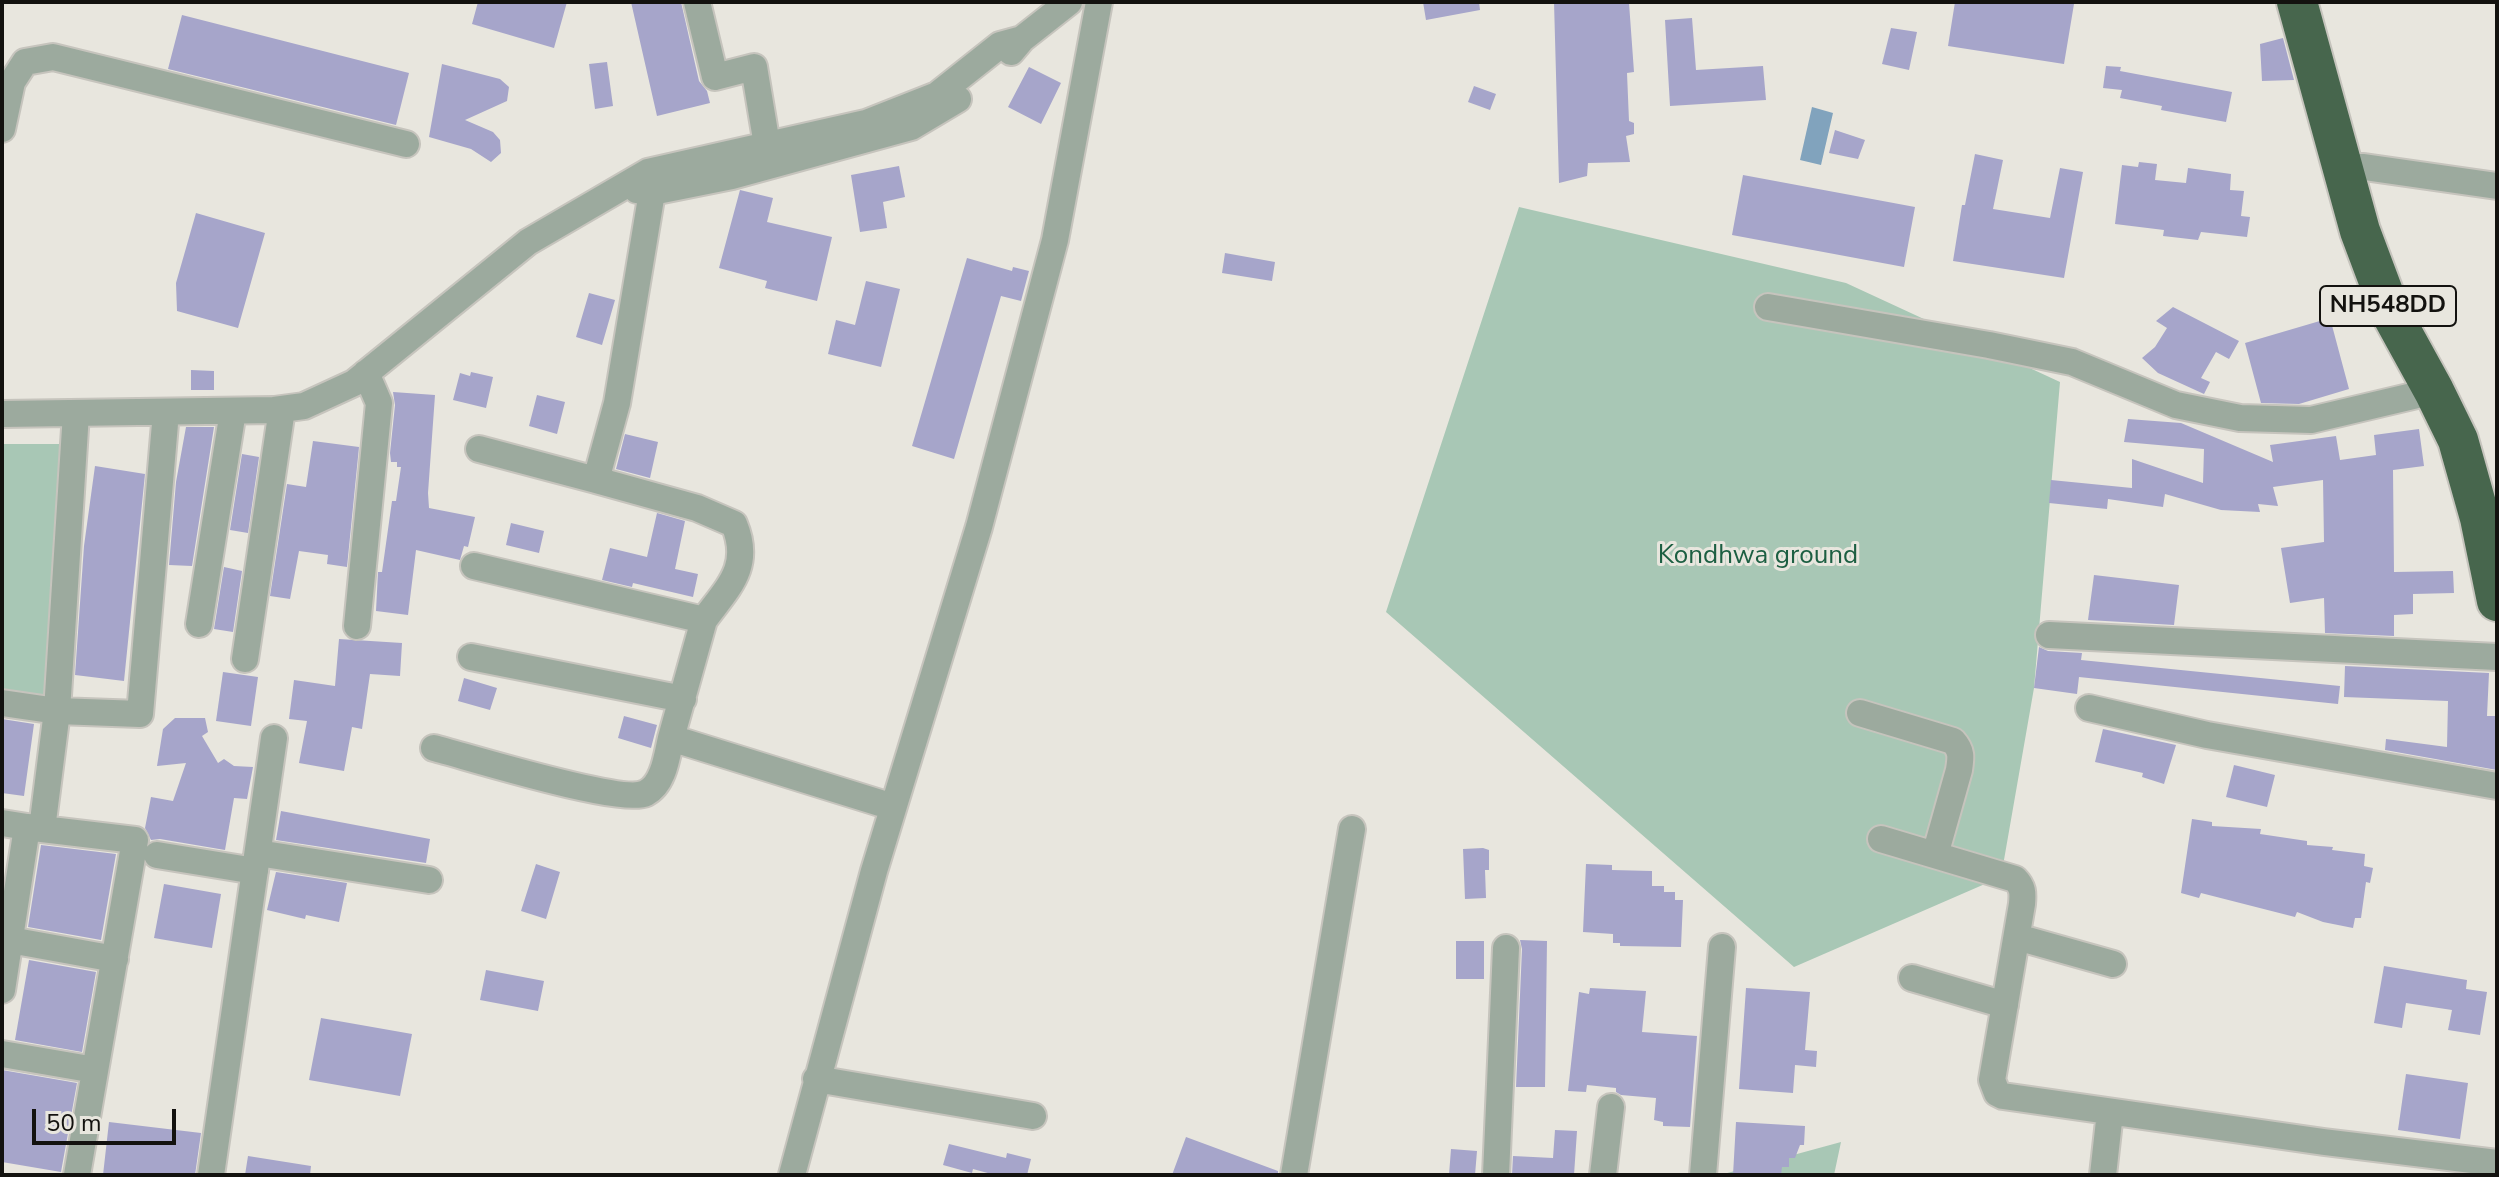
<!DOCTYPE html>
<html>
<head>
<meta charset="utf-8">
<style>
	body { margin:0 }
	#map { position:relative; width:2499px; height:1177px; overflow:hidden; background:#e8e6de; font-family:"Nunito Sans",sans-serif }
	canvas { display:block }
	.frame { position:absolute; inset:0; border:4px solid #13120f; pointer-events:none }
	.scale { position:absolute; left:32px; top:1109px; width:144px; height:36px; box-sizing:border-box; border:4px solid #13120f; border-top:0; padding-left:10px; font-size:24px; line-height:28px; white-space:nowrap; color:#13120f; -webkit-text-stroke:6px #e8e6de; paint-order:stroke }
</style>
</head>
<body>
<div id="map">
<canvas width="2499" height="1177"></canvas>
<div class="frame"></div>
<div class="scale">50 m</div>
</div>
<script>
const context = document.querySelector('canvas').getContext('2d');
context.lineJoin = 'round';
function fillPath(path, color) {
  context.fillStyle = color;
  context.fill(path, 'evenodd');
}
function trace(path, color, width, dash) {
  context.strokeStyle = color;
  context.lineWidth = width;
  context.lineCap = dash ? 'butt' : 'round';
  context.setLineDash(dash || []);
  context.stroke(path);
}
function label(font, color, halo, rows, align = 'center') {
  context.font = font + ' "Nunito Sans",sans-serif';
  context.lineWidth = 6;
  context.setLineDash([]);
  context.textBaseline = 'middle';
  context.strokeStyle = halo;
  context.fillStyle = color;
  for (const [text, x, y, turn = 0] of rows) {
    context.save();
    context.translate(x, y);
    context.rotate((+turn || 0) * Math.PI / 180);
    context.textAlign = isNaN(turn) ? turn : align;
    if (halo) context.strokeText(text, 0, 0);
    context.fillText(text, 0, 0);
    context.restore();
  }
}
fillPath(new Path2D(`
	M1519 207 1846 283 2060 382 2034 688 2001 877 1794 967 1386 612Z
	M2 444H88L61 696 2 691Z
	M1841 1142 1834 1175H1720Z`), '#a8c7b5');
fillPath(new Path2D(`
	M1812 107 1833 113 1821 165 1800 160Z`), '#81a3bd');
fillPath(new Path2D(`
	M478 2H567L554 48 472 24Z
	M631 2H681L699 81 707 91 710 103 657 116Z
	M1423 2H1479L1480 10 1426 20Z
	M1554 2 1629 3 1634 72 1627 73 1629 121 1634 123V134L1626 136 1630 162 1588 163 1587 176 1559 183Z
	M1955 2 2074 4 2064 64 1948 46Z
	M182 15 409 73 396 125 168 69Z
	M1692 18 1696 70 1763 66 1766 100 1670 106 1665 20Z
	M1891 28 1917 32 1909 70 1882 64Z
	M2283 38 2294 80 2262 81 2260 44Z
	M607 62 613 106 595 109 589 64Z
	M442 64 500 79 509 87 507 101 465 120 493 132 500 140 501 153 491 162 471 149 429 137Z
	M2106 66 2121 67 2120 71 2232 92 2226 122 2161 110 2162 106 2120 98 2122 90 2103 88Z
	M1029 67 1061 83 1041 124 1008 107Z
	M1474 86 1496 94 1490 110 1468 102Z
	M1835 130 1865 140 1858 159 1829 153Z
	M1975 154 2003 160 1993 209 2050 218 2060 168 2083 172 2064 278 1953 261 1962 205H1965Z
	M2139 162 2157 164 2155 180 2186 183 2188 168 2231 174 2230 190 2244 191 2241 216 2250 217 2247 237 2201 232 2198 240 2163 236 2164 230 2115 224 2122 165 2138 167Z
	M899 166 905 197 883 202 887 228 860 232 851 175Z
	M1743 175 1915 207 1904 267 1732 235Z
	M740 190 773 198 767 222 832 237 817 301 765 288 767 281 719 268Z
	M196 213 265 233 238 328 177 311 176 283Z
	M1225 253 1275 262 1272 281 1222 273Z
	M967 258 1012 271 1013 267 1029 271 1021 301 1001 296 954 459 912 446Z
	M866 281 900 289 881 367 828 354 836 320 855 325Z
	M589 293 615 300 602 345 576 337Z
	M2173 307 2239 341 2229 359 2216 352 2201 378 2210 382 2204 394 2158 373 2142 358 2155 347 2167 328 2156 321Z
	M2330 318 2349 389 2299 404 2261 403 2245 343Z
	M191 370 214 371V390H191Z
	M471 372 493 377 486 408 453 400 460 373 470 376Z
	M393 392 435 395 428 493 429 508 475 517 468 547 464 546 460 560 416 550 408 615 376 611 378 572H382L392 501H396L401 467H397V462H391L390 453 395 405Z
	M537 395 565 402 557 434 529 426Z
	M2128 419 2181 423 2273 462 2270 445 2336 436 2340 460 2376 455 2374 435 2419 429 2424 466 2393 470 2394 572 2453 571 2454 593 2413 594V614L2394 615V636L2325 633 2324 598 2290 603 2281 548 2324 542 2323 480 2273 487 2278 506 2258 504 2260 512 2221 510 2165 494 2163 507 2108 499 2107 509 2049 503 2051 480 2132 488V459L2203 483 2204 449 2124 442Z
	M186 427H214L192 566 169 565 176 482Z
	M625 434 658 442 650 478 616 469Z
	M313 441 359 447 347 567 327 564 328 555 299 551 290 599 270 596 287 484 306 487Z
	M242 454 259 457 248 533 230 530Z
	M95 466 145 474 124 681 75 675 84 546Z
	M657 513 685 521 675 569 698 574 693 597 633 583 632 587 602 580 610 548 647 557Z
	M511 523 544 531 539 553 506 545Z
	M224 567 242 571 233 632 214 629Z
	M2094 575 2179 585 2174 625 2088 620Z
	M339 639 402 643 400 676 370 674 362 729 352 727 344 771 299 763 307 721 289 719 294 680 335 686Z
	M2039 647 2048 651 2082 653 2081 660 2340 686 2338 704 2079 677 2077 694 2034 688Z
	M2345 666 2489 673 2487 716H2497V770L2385 750 2386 739 2447 747 2448 701 2344 697Z
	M223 672 258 677 251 726 216 721Z
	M464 678 497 688 490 710 458 701Z
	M624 716 657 725 651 748 618 738Z
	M175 718H205L208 732 202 736 218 763 224 759 234 766 253 767 247 799 234 798 225 850 160 839 151 840 145 828 151 797 173 801 186 763 157 766 163 729Z
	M2 719 34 724 24 796 2 793Z
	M2103 729 2176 745 2164 784 2142 777 2143 773 2095 762Z
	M2234 765 2275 775 2267 807 2226 797Z
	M281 811 430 839 426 863 276 840Z
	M2192 819 2212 822V826L2261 829 2260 834 2307 841V845L2333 847 2332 850 2365 854 2364 866 2373 868 2370 883 2366 882 2361 918H2355L2353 928 2323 922 2297 912 2295 917 2201 893 2199 898 2181 893Z
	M41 845 116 854 101 940 28 927Z
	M1483 848 1489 850V870H1485L1486 898 1465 899 1463 849Z
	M536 864 560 872 546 919 521 911Z
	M1586 864 1612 865V870L1652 871V886H1664V892H1675V900H1683L1681 947 1620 946V943H1613V934L1583 932Z
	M276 872 347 883 339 922 306 915 305 919 267 910Z
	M164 884 221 894 212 948 154 938Z
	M1520 940 1547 941 1545 1087H1516L1522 949Z
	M1456 941H1484V979H1456Z
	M29 960 96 972 82 1052 15 1040Z
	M2384 966 2467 980 2466 989 2487 992 2480 1035 2448 1030 2452 1010 2406 1003 2402 1028 2374 1023Z
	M486 970 544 981 538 1011 480 1000Z
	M1590 988 1646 991 1642 1032 1697 1036 1690 1127 1663 1126V1122L1654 1120 1656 1098 1621 1095 1616 1092V1088L1587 1085 1586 1092 1568 1091 1579 992 1589 994Z
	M1746 988 1810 992 1805 1050 1817 1051 1816 1067 1795 1065 1793 1093 1739 1089Z
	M321 1018 412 1034 400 1096 309 1080Z
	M2 1070 77 1083 61 1172 2 1162Z
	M2406 1074 2468 1083 2460 1139 2398 1130Z
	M109 1122 201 1133 195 1175H103Z
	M1736 1122 1805 1126 1804 1145H1800L1795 1158H1789V1167H1782L1781 1175H1733Z
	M1555 1130 1577 1131 1574 1175H1512L1513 1156 1553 1158Z
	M1186 1137 1278 1171V1175H1172Z
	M949 1144 1006 1158 1007 1153 1031 1159 1027 1175H995L973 1169 972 1173 943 1165Z
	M1451 1149 1477 1151 1475 1175H1449Z
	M248 1156 311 1166 310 1175H245Z`), '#a6a5ca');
const minor = new Path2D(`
	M697 2 715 77 754 67 767 145
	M1011 52 1022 39 1069 2
	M2 129 12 82 25 62 53 57 406 144
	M2343 167H2364L2497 186
	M648 172 652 192 617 403 596 480 697 508 734 524C752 567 728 587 704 620
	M637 190 652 192 732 176 911 127 958 99
	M1768 307 1989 345 2072 362 2176 405 2240 418 2311 420 2434 391
	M2 414 274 410 304 406 354 383 528 242 648 172 866 123 937 95 1000 45 1022 39
	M479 449 596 480
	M474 566 704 620 671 738 893 807
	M199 624 233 411
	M357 626 379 403 366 373
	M2049 635 2497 657
	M471 657 683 699
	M245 659 282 409
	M2 703 57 711 140 714 166 412
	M2089 708 2207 735 2497 786
	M1860 713 1953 741C1962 751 1961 757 1959 770L1935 855
	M434 748C469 757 622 805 646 793 664 784 667 755 671 738
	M2 823 27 827 2 990
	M27 827 42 829 57 711 76 413
	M42 829 135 840 77 1175
	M1881 839 2015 879C2023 887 2023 893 2022 904L1992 1080 1997 1093 2003 1096 2324 1142 2497 1163
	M258 853 429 880
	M157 855 255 871
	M2017 937 2113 964
	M10 940 115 959
	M1912 978 2005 1005
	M2 1054 95 1070
	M816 1079 1033 1116
	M211 1175 274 738
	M792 1175 874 871 979 527 1055 240 1099 2
	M1294 1175 1352 829
	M1496 1175 1506 948
	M1603 1175 1611 1107
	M1703 1175 1722 947
	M2103 1175 2110 1112`);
const highway = new Path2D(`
	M2297 2 2360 231 2390 311 2434 391 2458 440 2480 518 2497 601`);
trace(minor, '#c6c4bd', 30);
trace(highway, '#c6c4bd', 44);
trace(minor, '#9caa9e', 26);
trace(highway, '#47664d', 40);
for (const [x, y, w] of [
	[2388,306,136]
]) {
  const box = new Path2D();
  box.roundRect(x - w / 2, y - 20, w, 40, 6);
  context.fillStyle = '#e8e6de';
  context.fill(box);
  trace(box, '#13120f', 2);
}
label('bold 24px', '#13120f', null, [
	["NH548DD",2388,306]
]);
label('26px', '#1c5f42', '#e8e6de', [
	["Kondhwa ground",1758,557]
]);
</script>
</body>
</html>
